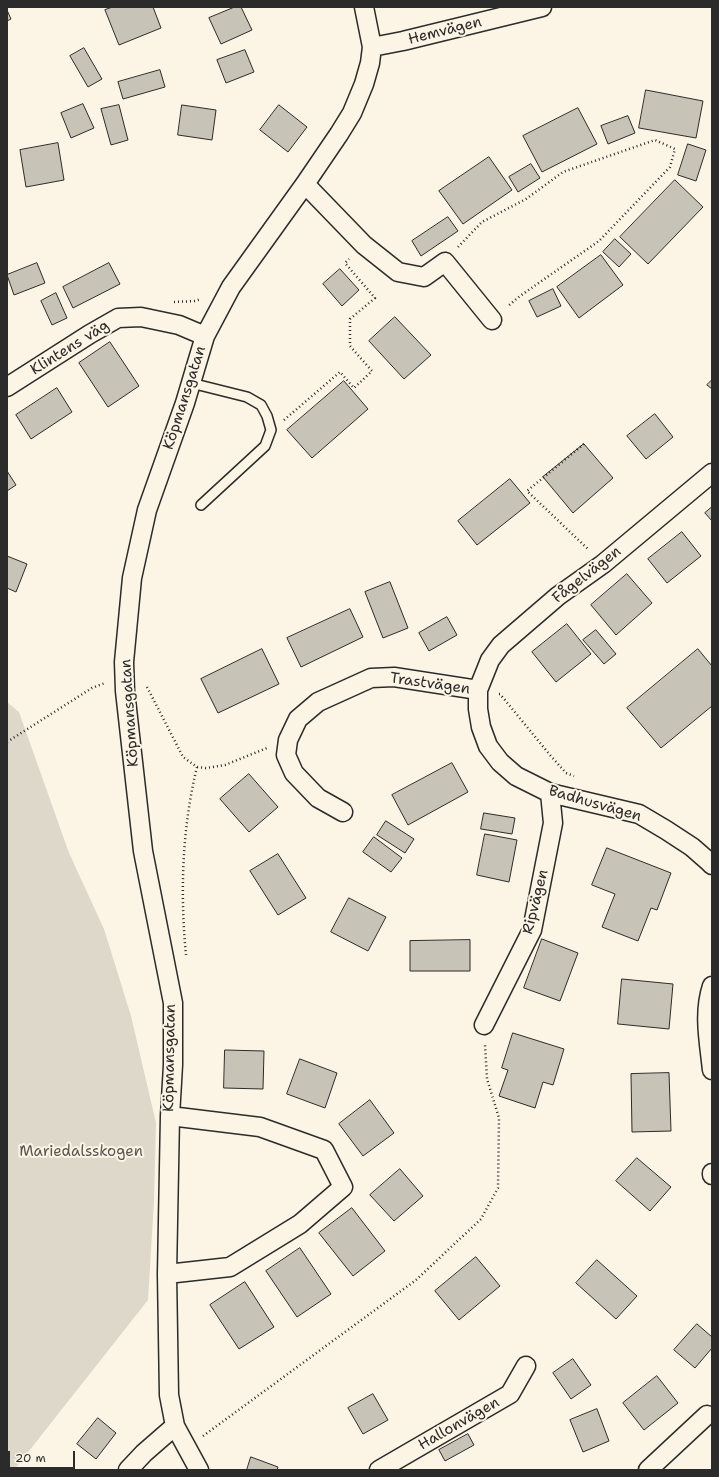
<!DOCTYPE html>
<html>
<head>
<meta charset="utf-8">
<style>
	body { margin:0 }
	#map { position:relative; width:719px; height:1477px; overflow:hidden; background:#fcf5e5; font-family:"Shantell Sans",sans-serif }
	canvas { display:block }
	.frame { position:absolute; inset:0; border:8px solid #2b2b2b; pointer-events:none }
	.scale { position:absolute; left:8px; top:1451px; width:67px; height:18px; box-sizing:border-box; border:2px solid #2b2b2b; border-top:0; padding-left:5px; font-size:12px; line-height:14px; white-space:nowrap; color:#2b2b2b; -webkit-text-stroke:3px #fcf5e5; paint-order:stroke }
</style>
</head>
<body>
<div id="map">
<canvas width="719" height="1477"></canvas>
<div class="frame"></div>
<div class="scale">20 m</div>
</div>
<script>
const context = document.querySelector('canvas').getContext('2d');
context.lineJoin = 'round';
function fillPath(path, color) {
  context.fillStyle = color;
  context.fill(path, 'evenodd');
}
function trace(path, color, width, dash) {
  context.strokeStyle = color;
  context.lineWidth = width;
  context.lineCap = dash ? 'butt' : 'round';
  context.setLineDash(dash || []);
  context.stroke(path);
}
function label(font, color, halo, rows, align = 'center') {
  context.font = font + ' "Shantell Sans",sans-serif';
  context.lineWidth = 4;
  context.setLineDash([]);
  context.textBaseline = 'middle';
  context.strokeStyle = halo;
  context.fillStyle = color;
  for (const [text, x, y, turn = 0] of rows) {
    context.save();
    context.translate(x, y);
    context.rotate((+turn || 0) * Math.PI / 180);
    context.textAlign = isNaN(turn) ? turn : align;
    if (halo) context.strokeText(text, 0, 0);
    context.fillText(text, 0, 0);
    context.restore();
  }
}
fillPath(new Path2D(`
	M7 702 19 712 69 853 104 929 131 1016 156 1123 154 1201 148 1300 14 1470H7Z`), '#ded8ca');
const building = new Path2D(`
	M113 7H153L161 28 119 45 105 10Z
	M235 7H241L252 30 221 44 209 18Z
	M7 10 11 19 7 21Z
	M84 48 102 79 88 87 70 56Z
	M245 50 254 72 226 83 217 60Z
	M160 70 165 87 123 99 118 82Z
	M646 90 703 101 696 138 639 128Z
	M83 104 94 128 71 138 61 113Z
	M119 105 128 140 111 145 101 109Z
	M182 105 216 110 212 140 178 135Z
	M279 105 307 127 288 152 260 130Z
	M578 108 597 144 542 172 523 136Z
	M628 116 635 133 608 144 601 126Z
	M58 143 64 180 26 187 20 150Z
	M688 144 706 150 696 181 678 175Z
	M489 157 512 190 463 224 439 191Z
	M531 164 540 178 518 192 509 177Z
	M675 180 703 207 648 264 620 237Z
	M448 217 458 231 421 256 412 241Z
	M615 239 631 254 619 267 603 252Z
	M601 255 623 285 579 318 557 287Z
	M37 263 45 283 14 295 7 275Z
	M109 263 120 284 73 308 63 287Z
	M340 269 359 290 342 306 323 284Z
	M553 289 561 306 537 317 529 301Z
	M56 293 67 318 52 325 41 301Z
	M395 317 431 355 404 379 369 341Z
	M110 342 139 386 108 407 79 363Z
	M712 380V389L707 385Z
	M344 381 368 409 312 458 287 430Z
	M57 388 72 412 31 439 16 415Z
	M655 414 673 437 646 459 627 436Z
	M584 444 613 478 573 513 543 477Z
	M7 471 16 485 7 491Z
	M510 479 530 503 477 545 458 521Z
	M712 507V521L705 513Z
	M682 532 701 556 667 583 648 559Z
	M7 556 27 564 16 592 7 588Z
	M627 574 652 603 616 635 591 605Z
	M390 582 408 628 383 638 365 592Z
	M350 609 363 637 301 667 287 638Z
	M447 617 457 635 429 651 419 633Z
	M567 624 591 654 556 682 532 652Z
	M596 630 616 654 604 664 583 640Z
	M262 649 279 684 218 713 201 679Z
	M698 649 712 666V706L661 748 627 708Z
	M452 763 468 792 408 825 392 795Z
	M249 774 278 807 249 832 220 799Z
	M484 813 515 818 512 834 481 829Z
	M386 821 414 839 405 853 377 835Z
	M485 834 517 840 509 882 477 875Z
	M374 837 402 858 391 872 363 852Z
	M607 848 671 873 657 910 651 908 638 941 602 927 615 894 592 885Z
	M278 854 306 898 278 915 250 871Z
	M349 898 386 917 368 951 331 932Z
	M542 939 578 953 560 1001 524 988Z
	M470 940V971H410V941Z
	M622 979 673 984 669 1029 618 1024Z
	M513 1033 564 1049 553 1085 543 1082 535 1108 499 1096 508 1070 502 1068Z
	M225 1050 264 1051 263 1089 224 1088Z
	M300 1059 337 1073 325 1108 287 1094Z
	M669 1073 671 1131 632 1132 631 1074Z
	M370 1100 394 1133 363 1156 339 1124Z
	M637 1158 671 1187 650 1211 616 1181Z
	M400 1169 423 1196 394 1221 370 1195Z
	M352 1208 385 1251 353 1276 319 1233Z
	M300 1248 331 1294 297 1317 266 1271Z
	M476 1257 500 1286 459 1320 435 1291Z
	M597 1260 637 1296 616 1319 576 1283Z
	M245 1282 274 1327 239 1349 210 1305Z
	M697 1324 712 1337V1348L695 1368 674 1350Z
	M573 1359 591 1385 571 1399 553 1373Z
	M657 1376 678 1403 644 1430 623 1403Z
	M373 1394 388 1420 363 1434 348 1408Z
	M597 1409 609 1441 583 1452 570 1420Z
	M98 1418 116 1433 96 1459 77 1444Z
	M468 1434 474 1445 445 1461 439 1450Z
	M251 1457 278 1467 277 1470H247Z`);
fillPath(building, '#c8c3b7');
trace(building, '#2b2b2b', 1);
const service = new Path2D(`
	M191 383 247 397 261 405 267 416 271 430 265 446 201 505`);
const minor = new Path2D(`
	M372 47 403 41 542 7
	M305 184 364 245 398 272 424 277 445 262 492 320
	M7 387 90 334 118 318 141 317 179 325 205 336
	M712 473 603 564 558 596 501 645 490 660 478 690V709L481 727 488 746 500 762 516 776 550 793 639 814 666 830 692 847 708 861 712 865
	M343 812 318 798 294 773 286 755 288 740 298 719 318 702 371 678 394 677 478 690
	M712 986C703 1013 709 1042 712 1070
	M484 1025 532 930 553 823 550 793
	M712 1175V1173
	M167 1274 230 1267 300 1224 343 1187 324 1150 260 1127 170 1116
	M128 1470 144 1453 175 1426
	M199 1470 175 1426 169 1395 167 1274 170 1116 173 1065V1003L143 851 125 691 124 662 132 578 147 510 185 403 205 336 231 287 305 184 339 134 352 113 364 84 370 63 372 47 364 7
	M379 1470 510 1394 526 1366
	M648 1470 707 1415`);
trace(service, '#2b2b2b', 12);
trace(minor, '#2b2b2b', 21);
trace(new Path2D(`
	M458 247 482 222 526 199 563 172 655 140 675 149 670 167 599 241 520 296 508 306
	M174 302 195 301 201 299
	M284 420 340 372 354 388 372 371 350 346V319L375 298 345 263 349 259
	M584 444 527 491 588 549
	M147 687 183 757 197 767 206 768 225 765 267 748
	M499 694H500L550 755 566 773 574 776
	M7 742 92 688 105 683
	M186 955C180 893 182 828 197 767
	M203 1436 416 1280 481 1219 498 1188 499 1118 487 1079 485 1044`), '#2b2b2b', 2.5, [1, 3]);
trace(service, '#fcf5e5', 9);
trace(minor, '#fcf5e5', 18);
label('15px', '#2b2b2b', '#fcf5e5', [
	["Hemvägen",445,31,-14],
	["Klintens väg",70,348,-32],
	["Köpmansgatan",185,398,-72],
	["Fågelvägen",587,575,-38],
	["Trastvägen",430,684,8],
	["Köpmansgatan",130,713,-94],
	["Badhusvägen",595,804,16],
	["Ripvägen",536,902,-76],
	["Köpmansgatan",170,1058,-89],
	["Hallonvägen",459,1424,-30]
]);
label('15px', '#585653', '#fcf5e5', [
	["Mariedalsskogen",81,1152]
]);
</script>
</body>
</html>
